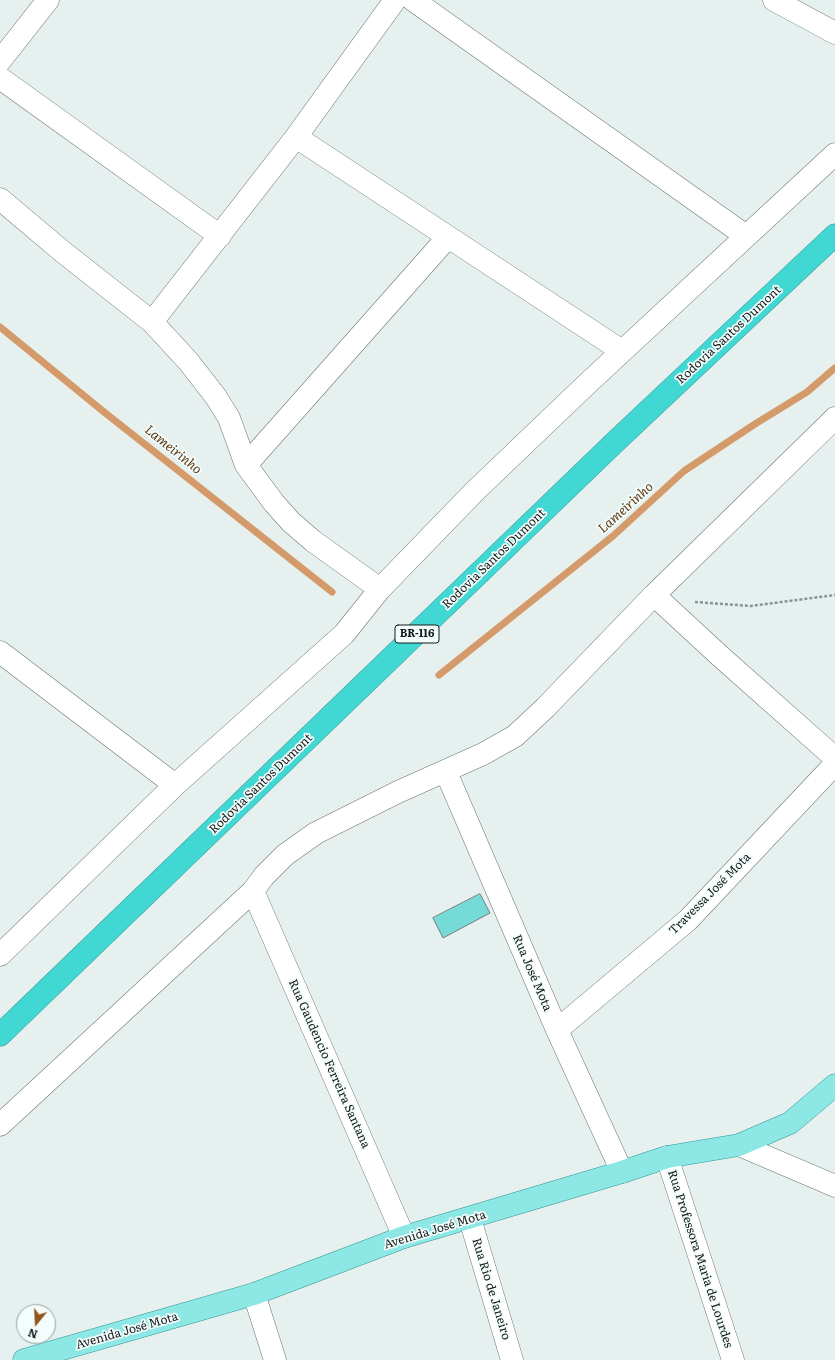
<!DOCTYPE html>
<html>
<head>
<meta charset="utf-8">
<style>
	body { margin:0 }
	#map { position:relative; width:835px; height:1360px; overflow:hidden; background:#e5f0ef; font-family:Literata,serif }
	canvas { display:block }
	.north { position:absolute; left:16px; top:1304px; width:40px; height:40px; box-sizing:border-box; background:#f2fdfc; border:1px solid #9aa2a2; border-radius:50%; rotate:198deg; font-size:11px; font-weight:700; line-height:16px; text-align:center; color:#161a1a }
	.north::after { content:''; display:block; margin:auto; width:14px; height:18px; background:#935519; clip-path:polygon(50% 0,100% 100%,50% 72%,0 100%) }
</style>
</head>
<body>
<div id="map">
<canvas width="835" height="1360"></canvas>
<div class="north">N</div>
</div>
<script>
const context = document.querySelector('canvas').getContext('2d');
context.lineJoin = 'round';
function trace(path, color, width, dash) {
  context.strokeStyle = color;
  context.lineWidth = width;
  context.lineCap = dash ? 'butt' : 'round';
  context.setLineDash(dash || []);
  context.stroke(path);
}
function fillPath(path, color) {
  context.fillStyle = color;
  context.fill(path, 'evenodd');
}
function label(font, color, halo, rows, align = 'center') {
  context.font = font + ' Literata,serif';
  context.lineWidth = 3.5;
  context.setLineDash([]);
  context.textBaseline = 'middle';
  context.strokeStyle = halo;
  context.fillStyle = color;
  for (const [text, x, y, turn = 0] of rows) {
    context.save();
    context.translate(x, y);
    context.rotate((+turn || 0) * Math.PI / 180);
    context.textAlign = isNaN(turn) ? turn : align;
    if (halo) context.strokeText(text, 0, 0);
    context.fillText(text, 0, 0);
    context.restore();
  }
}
trace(new Path2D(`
	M0 327 104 412 332 592
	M439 675 613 536 684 471 755 424 807 392 835 368`), '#d59a69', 7);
const building = new Path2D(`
	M480 894 490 913 443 938 433 918Z`);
fillPath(building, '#76dbd7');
trace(building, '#747e7e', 1);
const minor = new Path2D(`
	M413 0 746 236
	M774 0 835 33
	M0 61 48 0
	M0 78 220 236
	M296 137 622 351
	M0 199 63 252 152 322 188 361 216 397 229 418 246 465 274 503 291 522 313 541 380 589
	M152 322 296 137 395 0
	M246 465 448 237
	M654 595 835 418
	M0 652 175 785
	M446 772 557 1030 622 1172
	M253 891 404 1237
	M0 955 175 785 344 634 380 589 475 491 588 383 835 154
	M557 1030 688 920 835 764
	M0 1125 253 891 264 876 285 855 316 833 398 792 483 754 515 736 545 708 654 595 720 656 835 758
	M739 1145 835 1186
	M667 1157 733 1360
	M470 1219 512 1360
	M254 1294 275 1360`);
const major = new Path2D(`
	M24 1360 254 1294 404 1237 622 1172 667 1157 739 1145 790 1123 835 1085`);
const highway = new Path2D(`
	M0 1035 614 443 835 235`);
trace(minor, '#6b7574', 23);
trace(major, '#329693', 23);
trace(highway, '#329693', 23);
trace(new Path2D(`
	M695 602 751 606 835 595`), '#8c9493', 2.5, [3, 2]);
trace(minor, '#fff', 22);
trace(major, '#8de8e5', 22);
trace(highway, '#41d8d4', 22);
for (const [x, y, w] of [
	[417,634,44]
]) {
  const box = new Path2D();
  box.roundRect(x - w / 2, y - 9, w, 18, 3);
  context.fillStyle = '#f2fdfc';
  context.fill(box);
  trace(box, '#161a1a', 1);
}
label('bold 11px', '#161a1a', null, [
	["BR-116",417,634]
]);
label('12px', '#161a1a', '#f2fdfc', [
	["Rodovia Santos Dumont",729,335,-43],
	["Rodovia Santos Dumont",494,559,-44],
	["Rodovia Santos Dumont",261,784,-44],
	["Travessa José Mota",710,894,-45],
	["Rua José Mota",532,973,67],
	["Rua Gaudencio Ferreira Santana",329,1064,66],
	["Avenida José Mota",435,1230,-17],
	["Rua Professora Maria de Lourdes",700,1259,72],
	["Rua Rio de Janeiro",491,1289,73],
	["Avenida José Mota",127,1331,-16]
]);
label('italic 13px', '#613914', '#f2fdfc', [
	["Lameirinho",173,450,39],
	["Lameirinho",626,508,-42]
]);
</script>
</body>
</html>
